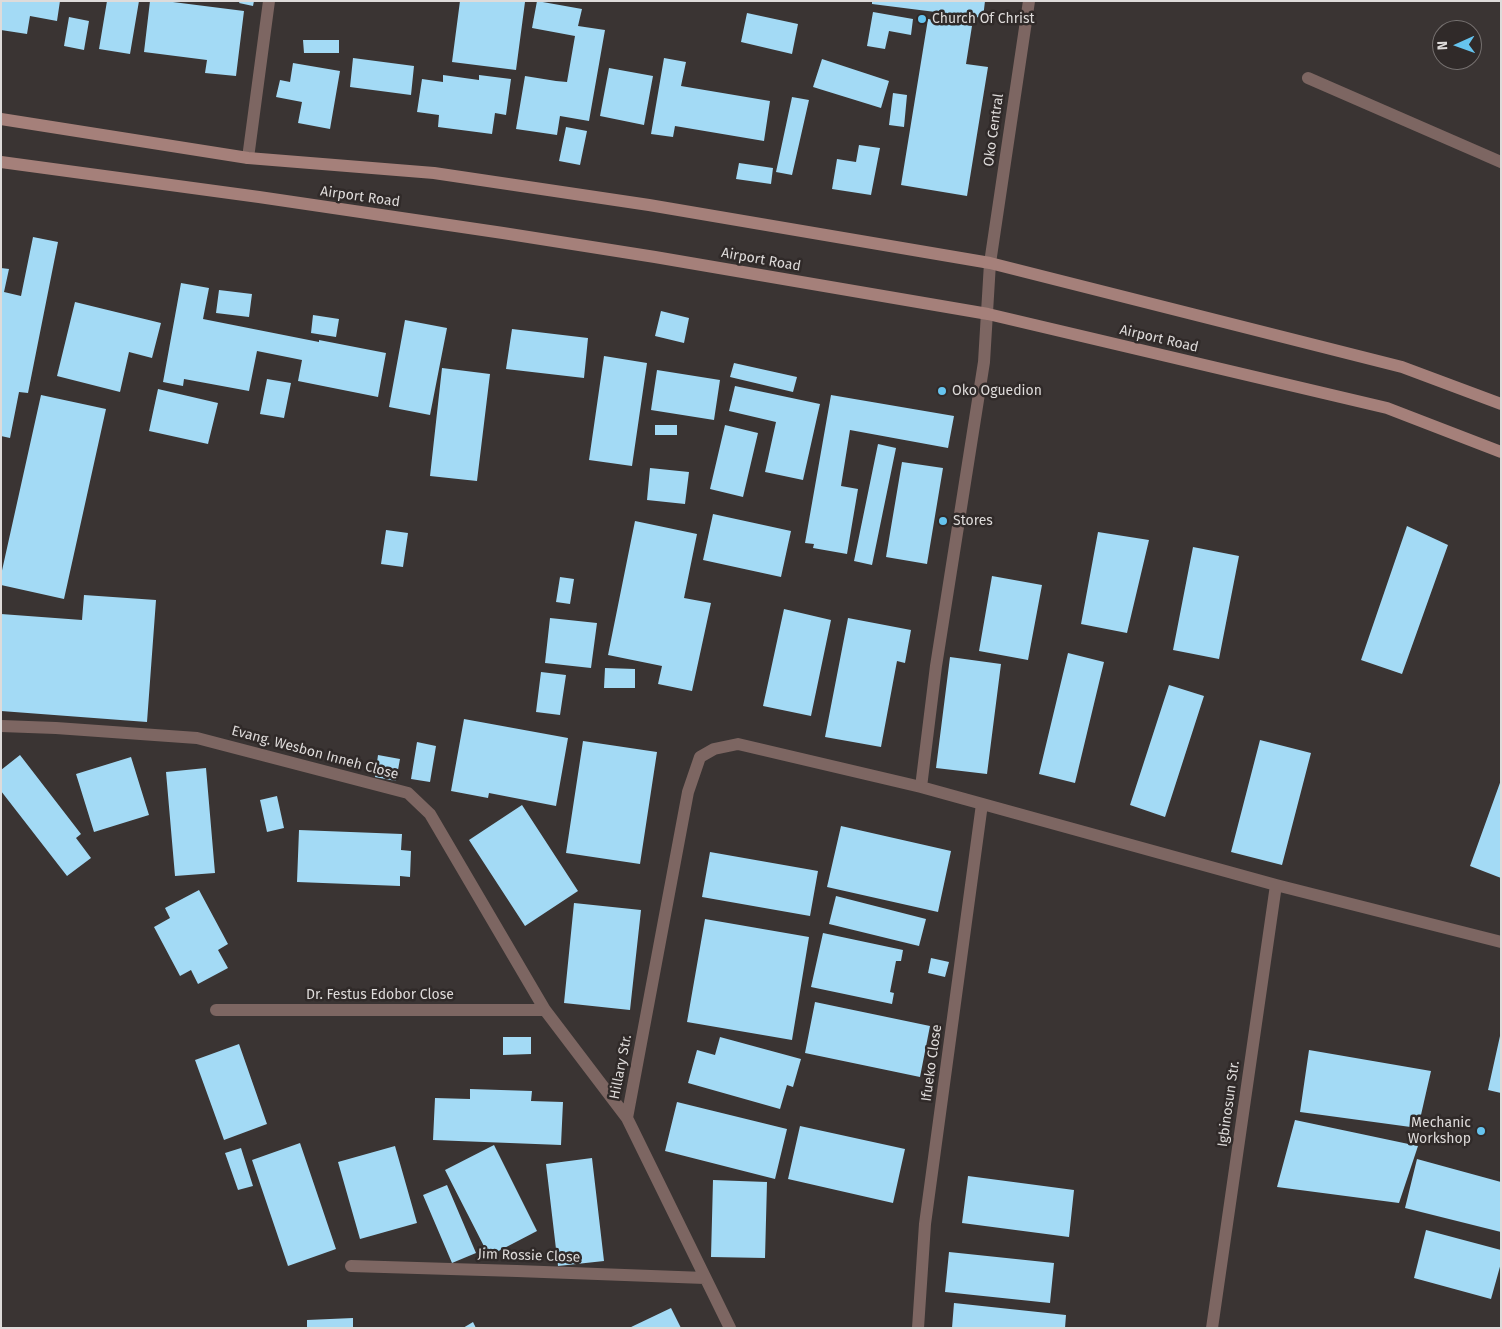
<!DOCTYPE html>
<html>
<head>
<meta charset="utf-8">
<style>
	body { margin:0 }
	#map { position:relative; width:1502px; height:1329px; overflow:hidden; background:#3a3433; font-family:"Fira Sans",sans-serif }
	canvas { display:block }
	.frame { position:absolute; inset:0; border:2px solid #dedbda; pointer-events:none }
	.north { position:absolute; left:1432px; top:20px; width:50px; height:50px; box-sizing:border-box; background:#302a29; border:1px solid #767170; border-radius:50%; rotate:268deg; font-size:14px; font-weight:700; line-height:20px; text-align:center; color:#dedbda }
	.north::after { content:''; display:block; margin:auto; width:18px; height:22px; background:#66c4ef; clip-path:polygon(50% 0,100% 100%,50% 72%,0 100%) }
</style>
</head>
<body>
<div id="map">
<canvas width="1502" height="1329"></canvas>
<div class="frame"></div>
<div class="north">N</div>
</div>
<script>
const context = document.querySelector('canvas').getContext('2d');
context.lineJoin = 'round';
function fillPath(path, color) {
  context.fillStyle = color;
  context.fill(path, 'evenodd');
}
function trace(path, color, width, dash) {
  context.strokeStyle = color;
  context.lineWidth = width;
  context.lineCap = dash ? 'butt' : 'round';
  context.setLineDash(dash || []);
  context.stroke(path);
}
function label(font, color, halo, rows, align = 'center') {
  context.font = font + ' "Fira Sans",sans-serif';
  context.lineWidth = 5;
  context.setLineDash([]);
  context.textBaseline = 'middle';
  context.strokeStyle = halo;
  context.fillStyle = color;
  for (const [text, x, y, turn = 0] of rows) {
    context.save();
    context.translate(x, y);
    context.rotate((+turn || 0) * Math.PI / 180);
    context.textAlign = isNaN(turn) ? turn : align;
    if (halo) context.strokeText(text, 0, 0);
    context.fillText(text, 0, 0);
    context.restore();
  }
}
fillPath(new Path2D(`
	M1 1H60L57 21 30 16 27 34 1 30Z
	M107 1H139L130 54 99 49Z
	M150 1H165L244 11 236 76 205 73 207 60 144 52Z
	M240 1H254L253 6 239 3Z
	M460 1 525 2 516 70 452 62Z
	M537 1 582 9 578 26 605 30 589 121 560 116 557 135 516 129 525 76 556 81 567 82 575 36 532 28Z
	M872 1H985L983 18 872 4Z
	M873 12 913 19 911 35 889 31 885 49 867 46Z
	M747 13 798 24 792 54 741 42Z
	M69 17 89 21 84 50 64 46Z
	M928 19 972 26 966 64 988 67 967 196 901 185Z
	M303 40H339V53H304Z
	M353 58 414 66 411 95 350 87Z
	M664 58 686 62 681 86 770 101 764 141 675 126 673 137 651 134Z
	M822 59 889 81 881 108 813 87Z
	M293 63 340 71 330 129 298 123 302 102 276 97 280 80 290 82Z
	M609 68 653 76 644 125 600 116Z
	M443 75 479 80V75L511 79 506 115 495 113 492 134 438 127 439 115 417 112 422 79 443 82Z
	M893 93 907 95 904 127 889 125Z
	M792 97 809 100 792 175 776 172Z
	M566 127 587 131 580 165 559 161Z
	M859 145 880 148 871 195 832 189 837 159 856 162Z
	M739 163 773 168 771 184 736 179Z
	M33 237 58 242 28 393 19 392 10 438 1 436V268L9 269 4 292 21 296Z
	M181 283 209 288 203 319 319 342V340L386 353 378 397 298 381 302 360 257 351 249 391 184 379 183 386 163 382Z
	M219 290 252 294 249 317 216 313Z
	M75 302 161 323 152 358 129 352 120 392 57 376Z
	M661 311 689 318 684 343 655 336Z
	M313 315 339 319 336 337 311 333Z
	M405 320 447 328 430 415 389 407Z
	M512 329 588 338 584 378 506 369Z
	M604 356 647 363 632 466 589 460Z
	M734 363 797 377 793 392 730 377Z
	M442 368 490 374 477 481 430 476Z
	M657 370 720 380 714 420 651 410Z
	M267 379 291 383 284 418 260 414Z
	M735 386 820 404 803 480 765 472 776 422 729 411Z
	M158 389 218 403 208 444 149 431Z
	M41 395 106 409 64 599 1 585V575Z
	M831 395 954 416 948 448 850 430 841 486 858 489 847 554 813 548 814 544 805 543Z
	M655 425H677V435H655Z
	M725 425 758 433 743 497 710 489Z
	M878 444 896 448 872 565 854 561Z
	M902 462 943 468 927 564 886 557Z
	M650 468 689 472 685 504 647 500Z
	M713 514 791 531 781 577 703 560Z
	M635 521 697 534 684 598 711 603 692 691 658 684 662 666 608 655Z
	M1407 526 1448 545 1402 674 1361 660Z
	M386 530 408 533 403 567 381 564Z
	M1098 532 1149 540 1127 633 1081 624Z
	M1193 547 1239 556 1219 659 1173 650Z
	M992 576 1042 585 1028 660 979 651Z
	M560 577 574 579 570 604 556 602Z
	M84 595 156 600 147 722 1 711V614L82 620Z
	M784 609 831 620 811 716 763 706Z
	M550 618 597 623 591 668 545 663Z
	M848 618 911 630 905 663 897 661 881 747 825 737Z
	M1068 653 1104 662 1075 783 1039 774Z
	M950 657 1001 664 987 774 936 768Z
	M605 668 635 669V688H604Z
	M541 672 566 675 560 715 536 712Z
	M1169 685 1204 696 1165 817 1130 805Z
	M464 719 568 738 556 806 489 793 488 798 451 791Z
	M1260 740 1311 753 1282 865 1231 852Z
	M583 741 657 752 640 864 566 853Z
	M417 742 436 746 430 782 411 779Z
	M20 755 81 834 76 838 91 858 67 876 1 791V770Z
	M378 755 400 759 396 781 375 777Z
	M131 757 149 815 94 832 76 774Z
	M206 768 215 873 175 876 166 772Z
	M1501 780V878L1470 866Z
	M277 796 284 828 267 832 260 800Z
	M522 805 578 891 525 926 469 840Z
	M841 826 951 851 938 912 827 887Z
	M299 830 402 834 401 850 411 851 410 877 400 876V886L297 882Z
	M710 852 818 871 810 916 702 897Z
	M199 890 228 944 218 950 228 968 198 984 191 970 180 976 154 927 170 918 165 908Z
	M836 896 926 919 919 946 829 924Z
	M574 903 641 910 630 1010 564 1003Z
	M705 919 809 937 792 1040 687 1022Z
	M823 933 903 950 901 961H896L890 992 894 993 892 1004 811 987Z
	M931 958 949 962 945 977 928 973Z
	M815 1002 930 1026 920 1077 805 1053Z
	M1500 1036H1501V1093L1488 1090Z
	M503 1037H531V1054L503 1055Z
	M720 1037 801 1059 793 1087 787 1085 780 1109 688 1083 697 1050 715 1055Z
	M239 1044 267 1124 224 1140 195 1060Z
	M1309 1050 1431 1071 1418 1128 1300 1112Z
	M470 1089 532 1091 531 1101 563 1102 561 1145 433 1140 435 1098 470 1099Z
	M677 1102 787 1129 775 1179 665 1151Z
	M1295 1120 1418 1146 1399 1203 1277 1187Z
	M800 1126 905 1149 893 1203 788 1179Z
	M300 1143 336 1249 288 1266 252 1160Z
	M494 1145 537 1231 489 1256 445 1170Z
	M395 1146 417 1223 360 1239 338 1162Z
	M241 1148 253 1186 238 1190 225 1153Z
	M592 1158 604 1261 558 1266 546 1164Z
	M1417 1159 1501 1182V1232L1405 1208Z
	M968 1176 1074 1190 1069 1237 962 1223Z
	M713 1180 767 1182 765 1258 711 1257Z
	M447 1185 476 1253 452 1263 423 1195Z
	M1426 1230 1501 1250V1263L1491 1299 1414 1278Z
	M949 1252 1054 1263 1050 1303 945 1292Z
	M954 1303 1066 1315 1065 1328H952Z
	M671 1308 681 1328H629Z
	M353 1318V1328H307V1320Z
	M473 1322 476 1328H463Z`), '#a3daf5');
trace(new Path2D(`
	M1308 78 1501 162`), '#7d6662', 12);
trace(new Path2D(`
	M248 158 269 1
	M1 726 56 728 197 738 408 793 430 814 545 1010 627 1118
	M921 787 936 666 984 362 990 263 1029 1
	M216 1010H545
	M351 1266 517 1271 705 1278
	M730 1328 627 1118 688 792 700 757 714 749 738 744 921 787 1276 885 1501 942
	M918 1328 925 1224 982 804
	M1212 1328 1276 885`), '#7d6662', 12);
trace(new Path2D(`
	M1 119 248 158 434 173 649 205 990 263 1402 367 1501 404
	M1 162 259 197 503 233 655 257 988 314 1387 408 1501 452`), '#a5807a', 12);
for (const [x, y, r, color] of [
	[922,19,5,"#66c4ef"],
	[942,391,5,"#66c4ef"],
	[943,521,5,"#66c4ef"],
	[1481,1131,5,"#66c4ef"]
]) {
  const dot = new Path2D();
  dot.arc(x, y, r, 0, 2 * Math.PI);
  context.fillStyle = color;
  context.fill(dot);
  trace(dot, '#302a29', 2);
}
label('14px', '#dedbda', '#302a29', [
	["Church Of Christ",932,19],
	["Oko Oguedion",952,391],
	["Stores",953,521],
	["Mechanic",1471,1123,"right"],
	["Workshop",1471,1139,"right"]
], 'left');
label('14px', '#dedbda', '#302a29', [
	["Oko Central",994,130,-82],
	["Airport Road",360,197,8],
	["Airport Road",761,260,10],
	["Airport Road",1159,339,13],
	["Evang. Wesbon Inneh Close",315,753,15],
	["Dr. Festus Edobor Close",380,995],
	["Ifueko Close",932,1063,-82],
	["Hillary Str.",621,1067,-79],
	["Igbinosun Str.",1229,1104,-82],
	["Jim Rossie Close",529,1256,2]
]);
</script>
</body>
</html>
